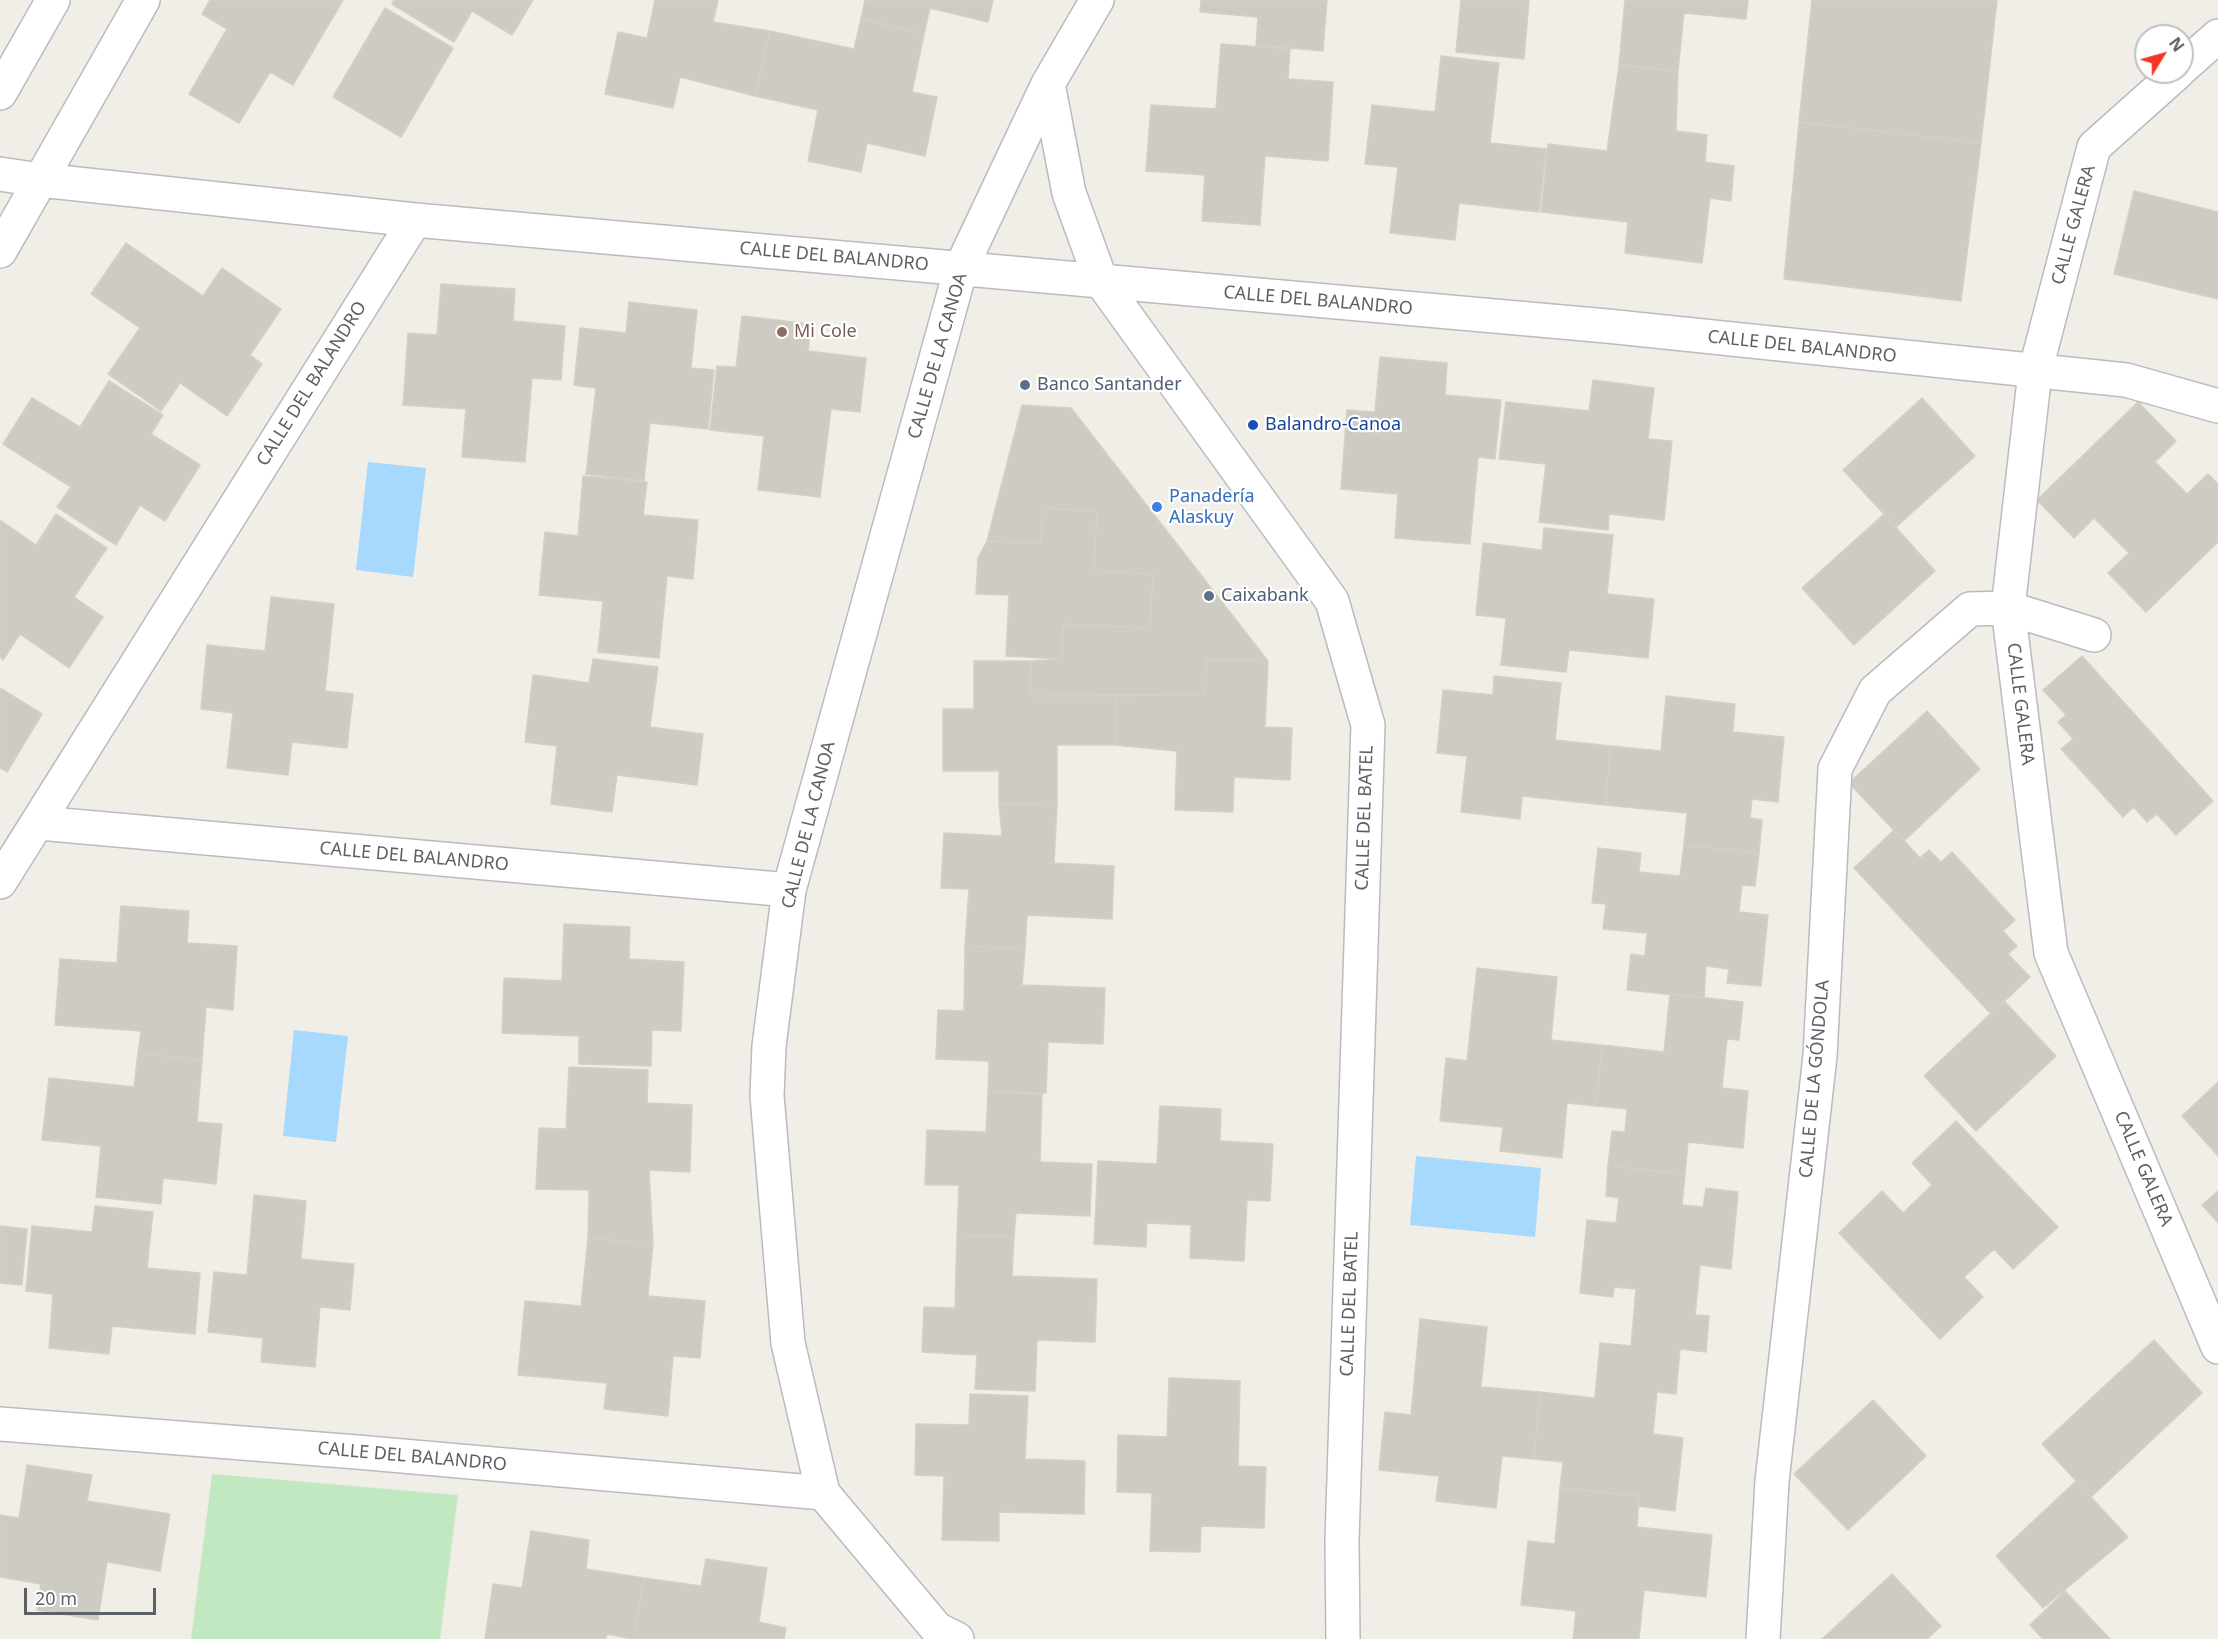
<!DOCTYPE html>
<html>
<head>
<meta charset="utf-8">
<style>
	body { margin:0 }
	#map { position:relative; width:2218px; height:1639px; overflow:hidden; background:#f0eee6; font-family:"Noto Sans",sans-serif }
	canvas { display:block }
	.north { position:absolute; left:2134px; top:24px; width:60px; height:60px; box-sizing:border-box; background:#fff; border:2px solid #bec0c2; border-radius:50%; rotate:53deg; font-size:16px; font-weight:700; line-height:24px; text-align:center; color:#5d6167 }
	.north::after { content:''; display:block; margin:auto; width:21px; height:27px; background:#f53627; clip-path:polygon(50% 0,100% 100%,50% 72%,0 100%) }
	.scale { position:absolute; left:24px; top:1588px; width:132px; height:27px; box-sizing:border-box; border:3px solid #5d6167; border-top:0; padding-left:8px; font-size:18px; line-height:21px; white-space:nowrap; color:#5d6167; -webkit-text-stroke:4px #fff; paint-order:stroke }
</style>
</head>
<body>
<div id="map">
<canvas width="2218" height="1639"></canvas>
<div class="north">N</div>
<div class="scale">20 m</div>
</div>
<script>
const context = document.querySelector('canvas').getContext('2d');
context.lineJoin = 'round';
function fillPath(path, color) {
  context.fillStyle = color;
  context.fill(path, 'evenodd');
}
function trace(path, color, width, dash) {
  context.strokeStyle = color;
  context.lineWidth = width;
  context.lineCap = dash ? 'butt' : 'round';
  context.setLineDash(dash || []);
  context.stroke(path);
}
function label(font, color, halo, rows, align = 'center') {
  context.font = font + ' "Noto Sans",sans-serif';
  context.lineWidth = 4.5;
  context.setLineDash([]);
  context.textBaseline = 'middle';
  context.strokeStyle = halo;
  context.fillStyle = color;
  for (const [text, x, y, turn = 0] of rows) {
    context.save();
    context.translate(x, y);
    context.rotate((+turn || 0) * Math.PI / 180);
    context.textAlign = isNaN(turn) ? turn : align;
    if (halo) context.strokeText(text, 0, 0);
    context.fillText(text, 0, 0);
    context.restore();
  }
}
fillPath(new Path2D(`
	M212 1474 458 1495 440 1639H191Z`), '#c1e9c1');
fillPath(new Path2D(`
	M368 462 426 468 413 577 356 570Z
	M294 1030 348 1036 336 1142 283 1136Z
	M1416 1156 1541 1168 1535 1237 1410 1225Z`), '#a7d9ff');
const building = new Path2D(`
	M210 0H343L293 85 270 72 239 123 189 94 227 29 202 14Z
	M394 0H533L512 35 472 11 454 42 392 4Z
	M655 0H718L713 22 770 31 755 96 680 77 673 108 605 94 618 32 647 38Z
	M865 0H993L988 22 930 8 924 34 861 19Z
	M1201 0H1327L1323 51 1256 45 1258 17 1200 12Z
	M1461 0H1529L1524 59 1456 52Z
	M1625 0H1748L1746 19 1684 13 1678 71 1619 65Z
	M1812 0H1997L1981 143 1799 122Z
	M385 8 453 48 401 137 333 97Z
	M861 19 924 34 912 92 937 97 925 156 867 143 861 172 808 161 818 110 755 96 770 31 854 49Z
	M1221 44 1290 49 1288 79 1333 82 1328 161 1265 156 1260 225 1202 221 1205 175 1146 171 1151 105 1216 109Z
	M1441 56 1499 63 1490 143 1546 149 1539 212 1459 203 1455 240 1390 233 1398 167 1365 164 1372 105 1435 112Z
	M1619 65 1678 71 1676 131 1707 135 1705 162 1734 166 1731 201 1710 198 1702 263 1625 253 1628 222 1541 212 1548 144 1607 151Z
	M1799 122 1981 143 1961 301 1784 279Z
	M2134 191 2218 212V299L2114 274Z
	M126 243 203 296 222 268 281 309 250 355 262 364 227 416 180 383 161 411 108 374 140 328 91 294Z
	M441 284 515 289 513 321 565 326 561 380 532 378 525 462 462 457 466 409 403 405 408 333 437 335Z
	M629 302 697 310 691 368 714 370 708 429 650 423 644 481 586 474 596 388 574 385 580 328 626 333Z
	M742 316 811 324 808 351 866 358 860 412 831 409 820 497 758 490 764 436 710 430 717 366 736 367Z
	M1380 357 1447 363 1445 395 1501 400 1495 459 1478 457 1470 544 1395 538 1398 494 1341 489 1347 410 1375 412Z
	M1593 380 1654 388 1648 439 1672 441 1664 520 1609 514 1608 530 1539 522 1546 464 1499 459 1506 402 1589 411Z
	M109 381 163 415 151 434 200 465 165 521 140 505 116 545 57 507 71 487 3 444 32 398 80 427Z
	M1922 398 1975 456 1896 527 1843 470Z
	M2138 402 2176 441 2155 462 2187 494 2208 474 2218 484V542L2146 612 2108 573 2129 553 2094 518 2074 538 2037 500Z
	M1022 405 1071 408 1268 661 1206 659 1205 694 1030 696 1031 661 1062 659 1063 624 1150 628 1153 574 1094 571 1097 511 1043 508 1041 543 987 541Z
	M583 476 647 482 643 515 698 520 693 579 667 576 659 658 598 652 603 601 539 595 545 532 578 536Z
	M1043 508 1097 511 1094 571 1153 574 1150 628 1063 624 1062 659 1006 656 1009 595 976 594 978 558 987 541 1041 543Z
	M56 514 107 548 74 597 103 617 69 668 20 634 3 660 0 657V520L36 545Z
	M1884 514 1935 571 1854 645 1802 588Z
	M1544 528 1613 535 1607 594 1654 599 1648 658 1569 650 1566 672 1501 665 1506 618 1476 615 1483 543 1542 550Z
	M271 597 334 604 325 691 353 694 347 748 292 742 288 775 227 768 233 713 201 709 207 645 265 651Z
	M2082 656 2213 801 2176 835 2157 814 2147 822 2134 807 2123 817 2061 749 2073 739 2058 722 2066 715 2043 690Z
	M593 659 658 667 650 727 703 734 697 785 617 775 612 812 551 804 557 746 525 742 533 675 589 683Z
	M1206 659 1268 661 1265 727 1292 728 1290 780 1234 777 1233 812 1175 810 1177 751 1115 745 1116 696 1205 694Z
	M974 661H1031L1030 696H1116L1115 745H1057V805L999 804V771H943V709H974Z
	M1494 676 1561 683 1555 740 1611 746 1605 805 1522 796 1520 819 1461 812 1467 756 1437 753 1443 690 1493 695Z
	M0 688 42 714 7 772 0 768Z
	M1666 696 1735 704 1733 732 1784 737 1778 802 1752 799 1750 818 1762 820 1759 853 1684 845 1687 813 1605 805 1611 746 1661 751Z
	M1927 711 1980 769 1904 841 1849 783Z
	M999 804 1057 805 1054 863 1114 866 1112 919 1027 915 1025 949 965 946 969 889 941 888 944 833 1002 836Z
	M1894 830 1920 858 1929 850 1941 862 1952 852 2015 920 2003 931 2017 946 2008 954 2030 977 1991 1014 1854 868Z
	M1684 845 1759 853 1755 886 1742 885 1739 912 1768 915 1761 986 1727 983 1729 969 1706 966 1704 998 1627 990 1631 954 1645 956 1647 933 1603 929 1606 904 1592 903 1598 848 1641 853 1639 872 1680 876Z
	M121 906 189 911 187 943 237 946 233 1010 206 1007 202 1060 138 1053 141 1031 55 1025 60 959 117 963Z
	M564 924 630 927 629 959 684 962 681 1031 652 1030 651 1066 579 1064V1036L502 1033 504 978 562 981Z
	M965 946 1025 949 1022 985 1105 988 1103 1044 1048 1042 1046 1093 988 1092 989 1061 936 1059 938 1010 964 1011Z
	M1477 968 1557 977 1551 1040 1602 1045 1596 1106 1567 1103 1562 1158 1500 1151 1503 1127 1440 1121 1446 1058 1467 1061Z
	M1670 994 1743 1002 1739 1040 1727 1039 1722 1088 1748 1091 1743 1148 1688 1142 1685 1174 1608 1166 1612 1131 1625 1132 1627 1109 1596 1106 1602 1045 1664 1052Z
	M2004 1001 2056 1056 1976 1131 1924 1076Z
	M138 1053 202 1060 197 1122 222 1124 216 1184 163 1178 161 1204 96 1197 101 1146 42 1140 49 1078 134 1087Z
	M569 1067 648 1070 647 1103 692 1105 690 1172 649 1170 653 1244 588 1238 589 1190 536 1189 539 1128 566 1129Z
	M2218 1082V1156L2182 1116Z
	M988 1092 1042 1094 1040 1162 1092 1164 1090 1216 1016 1213 1014 1237 957 1235 959 1185H925L927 1130 986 1132Z
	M1160 1106 1221 1109 1220 1141 1273 1144 1270 1201 1247 1200 1244 1261 1190 1258 1191 1225 1147 1223 1146 1247 1094 1244 1098 1161 1157 1164Z
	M1956 1121 2058 1227 2013 1269 1994 1249 1964 1277 1983 1297 1940 1339 1839 1233 1882 1191 1903 1213 1932 1185 1912 1163Z
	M1608 1166 1685 1174 1682 1205 1703 1207 1706 1188 1738 1192 1731 1269 1700 1265 1695 1315 1709 1316 1706 1352 1680 1349 1676 1394 1657 1392 1653 1434 1683 1438 1675 1511 1638 1506 1639 1496 1560 1488 1563 1462 1534 1459 1540 1392 1595 1398 1600 1343 1631 1346 1636 1289 1614 1287 1613 1297 1580 1293 1587 1220 1616 1223 1619 1198 1606 1196Z
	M2218 1191V1223L2202 1205Z
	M254 1195 306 1201 301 1259 354 1264 350 1310 320 1307 315 1367 261 1362 263 1338 208 1332 214 1272 247 1275Z
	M95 1206 153 1212 147 1268 200 1273 195 1334 112 1326 109 1354 49 1348 53 1294 26 1291 32 1226 92 1232Z
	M0 1226 27 1229 22 1285 0 1283Z
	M957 1235 1014 1237 1012 1276 1097 1279 1095 1342 1037 1340 1035 1391 975 1389 977 1355 922 1352 924 1307 955 1308Z
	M588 1238 653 1244 648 1296 705 1301 700 1358 673 1356 668 1416 604 1409 607 1383 518 1375 525 1301 581 1306Z
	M1420 1319 1487 1327 1481 1387 1540 1392 1534 1459 1502 1456 1496 1508 1436 1501 1439 1476 1379 1470 1385 1412 1411 1415Z
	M2154 1340 2202 1393 2091 1497 2042 1444Z
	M1169 1378 1240 1381 1238 1466 1266 1467 1264 1528 1201 1526 1200 1552 1150 1551 1152 1493 1117 1492 1118 1435 1167 1437Z
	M970 1394 1028 1396 1025 1459 1085 1461 1084 1514 999 1512V1541L942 1540 944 1476 915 1475 916 1424 969 1425Z
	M1873 1400 1926 1456 1848 1530 1794 1474Z
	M27 1465 92 1475 87 1501 170 1514 160 1571 107 1562 98 1620 37 1610 41 1584 0 1577V1515L19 1518Z
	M2076 1481 2128 1537 2043 1608 1996 1556Z
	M1560 1488 1639 1496 1637 1527 1712 1535 1706 1597 1644 1590 1639 1639H1573L1576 1611 1521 1605 1528 1541 1555 1544Z
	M531 1531 589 1540 586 1569 644 1578 634 1639 607 1634 606 1639H485L493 1584 522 1588Z
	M706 1559 767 1568 759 1622 786 1628 784 1639H634L644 1578 701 1586Z
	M1892 1574 1941 1626 1927 1639H1822Z
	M2065 1591 2110 1639H2043L2030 1625Z`);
fillPath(building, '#cecbc4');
trace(building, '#d6d0c3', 1.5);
const minor = new Path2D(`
	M2182 68 2218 36
	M2178 72 2094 147 2035 372 2008 608 2051 953 2218 1347
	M1048 84 1069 193 1101 281 1332 601 1368 725 1342 1540 1343 1639
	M0 93 53 0
	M0 174 40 180 415 220 1607 326 2126 380 2218 406
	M0 251 143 0
	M39 823 789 890
	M0 882 415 220
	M0 1424 357 1452 823 1493
	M957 1639 937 1629 823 1493 788 1343 767 1096 769 1046 789 890 961 268 1048 84 1097 0
	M1763 1639 1772 1481 1820 1056 1835 769 1875 691 1970 609 2008 608 2094 635`);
trace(minor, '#b8bbc0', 36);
trace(minor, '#fff', 33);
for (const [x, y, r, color] of [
	[782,332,6,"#8d6e63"],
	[1025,385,6,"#5c6f8a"],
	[1253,425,6,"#1a4fb4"],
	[1157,507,6,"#3f7fe0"],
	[1209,596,6,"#5c6f8a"]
]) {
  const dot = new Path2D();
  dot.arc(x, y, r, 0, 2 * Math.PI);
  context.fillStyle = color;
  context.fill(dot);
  trace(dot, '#fff', 2);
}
label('18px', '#5d6167', '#fff', [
	["CALLE GALERA",2074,225,-75],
	["CALLE DEL BALANDRO",834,257,5],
	["CALLE DEL BALANDRO",1318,301,5],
	["CALLE DEL BALANDRO",1802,347,6],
	["CALLE DE LA CANOA",938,356,-74],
	["CALLE DEL BALANDRO",312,384,-58],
	["CALLE GALERA",2020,704,83],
	["CALLE DEL BATEL",1365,818,-88],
	["CALLE DE LA CANOA",809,825,-76],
	["CALLE DEL BALANDRO",414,857,5],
	["CALLE DE LA GÓNDOLA",1815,1079,-85],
	["CALLE GALERA",2143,1169,67],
	["CALLE DEL BATEL",1350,1304,-88],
	["CALLE DEL BALANDRO",412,1457,5]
]);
label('18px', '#785e54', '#fff', [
	["Mi Cole",794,332]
], 'left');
label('18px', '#4e5e75', '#fff', [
	["Banco Santander",1037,385],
	["Caixabank",1221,596]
], 'left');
label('18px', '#164399', '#fff', [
	["Balandro-Canoa",1265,425]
], 'left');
label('18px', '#366cbe', '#fff', [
	["Panadería",1169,497],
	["Alaskuy",1169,518]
], 'left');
</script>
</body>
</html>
